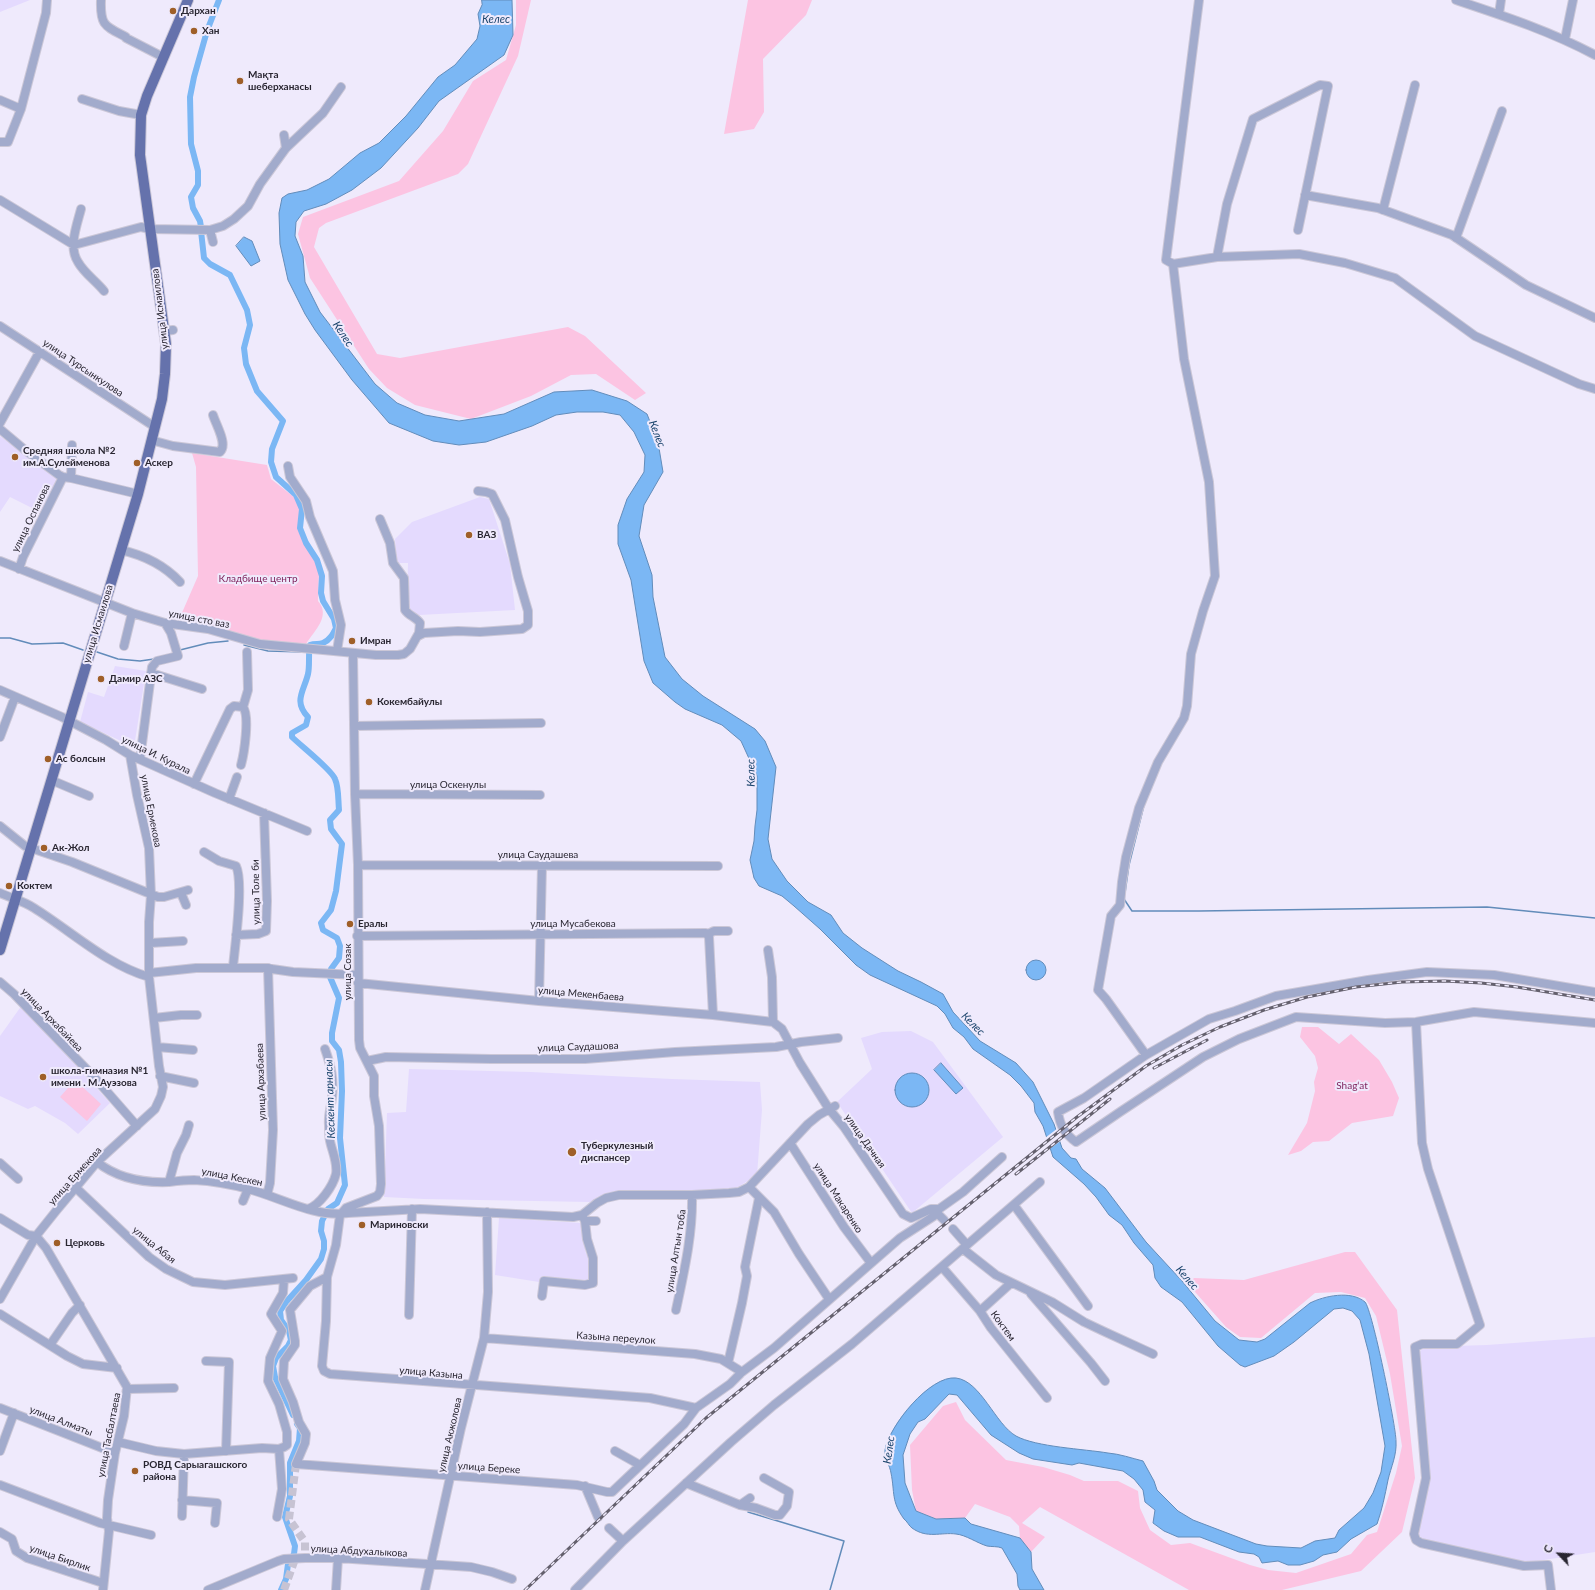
<!DOCTYPE html>
<html>
<head>
<meta charset="utf-8">
<style>
	body { margin:0 }
	#map { position:relative; width:1595px; height:1590px; overflow:hidden; background:#efeafc; font-family:Lato,sans-serif }
	canvas { display:block }
	.north { position:absolute; left:1539px; top:1534px; width:40px; height:40px; -webkit-text-stroke:3px #efeafc; paint-order:stroke; rotate:295deg; font-size:11px; font-weight:700; line-height:16px; text-align:center; color:#292631 }
	.north::after { content:''; display:block; margin:auto; width:14px; height:18px; background:#292631; clip-path:polygon(50% 0,100% 100%,50% 72%,0 100%) }
</style>
</head>
<body>
<div id="map">
<canvas width="1595" height="1590"></canvas>
<div class="north">С</div>
</div>
<script>
const context = document.querySelector('canvas').getContext('2d');
context.lineJoin = 'round';
function fillPath(path, color) {
  context.fillStyle = color;
  context.fill(path, 'evenodd');
}
function trace(path, color, width, dash) {
  context.strokeStyle = color;
  context.lineWidth = width;
  context.lineCap = dash ? 'butt' : 'round';
  context.setLineDash(dash || []);
  context.stroke(path);
}
function label(font, color, halo, rows, align = 'center') {
  context.font = font + ' Lato,sans-serif';
  context.lineWidth = 4;
  context.setLineDash([]);
  context.textBaseline = 'middle';
  context.strokeStyle = halo;
  context.fillStyle = color;
  for (const [text, x, y, turn = 0] of rows) {
    context.save();
    context.translate(x, y);
    context.rotate((+turn || 0) * Math.PI / 180);
    context.textAlign = isNaN(turn) ? turn : align;
    if (halo) context.strokeText(text, 0, 0);
    context.fillText(text, 0, 0);
    context.restore();
  }
}
fillPath(new Path2D(`
	M0 0H30L0 12Z
	M0 436 60 479 42 513 10 497 0 512Z
	M480 497 489 499 510 564 515 610 419 615 407 611 408 563H397L395 539 412 522Z
	M115 666 146 671 134 747 80 722 88 692 104 697Z
	M22 1005 110 1103 78 1134 65 1123 35 1106 28 1109 0 1096V1036Z
	M911 1031 933 1042 1003 1137 912 1213 837 1102 872 1069 861 1038 882 1032Z
	M409 1069 531 1072 672 1079 760 1082 762 1110 757 1175 732 1191 603 1195 590 1202 424 1199 384 1197 387 1113 406 1112Z
	M499 1218 581 1223 586 1254 591 1257V1279L586 1280 542 1276 539 1282 495 1275Z
	M1595 1337V1552L1525 1563 1422 1539 1417 1532 1429 1479 1419 1353 1424 1347 1487 1345Z`), '#e4dafe');
fillPath(new Path2D(`
	M516 0H531L518 56 468 164 458 174 326 223 319 228 314 247 377 354 400 358 568 327 585 336 646 393 635 400 596 374 571 375 531 396 471 419 415 405 387 388 369 369 310 278 298 234 303 217 399 181 443 131 473 81 506 60 516 25Z
	M748 0H812L806 15 763 59 764 112 754 129 724 134Z
	M192 453 267 465 271 479 294 497 301 510 299 530 319 570 318 601C331 616 315 630 306 644L257 640 181 615 198 576 196 467Z
	M1302 1027H1318L1339 1044 1351 1034 1379 1060 1392 1082 1399 1098 1393 1116 1352 1123 1329 1141 1313 1142 1301 1151 1288 1155 1307 1123 1315 1091 1314 1082 1318 1068 1315 1056 1300 1037Z
	M75 1080 101 1104 87 1121 60 1097Z
	M1345 1252H1355L1397 1310 1415 1478 1402 1532 1361 1571 1282 1590H1189L1040 1507 1022 1523 1045 1537 1031 1552 1020 1538 1019 1526 1010 1517 975 1504 965 1518 936 1519 916 1511 912 1490 910 1445 943 1406 956 1402 965 1420 1006 1460 1043 1467 1070 1475 1084 1481H1118L1138 1491 1140 1508 1150 1530 1171 1545 1190 1543 1250 1565 1268 1570 1296 1573 1351 1554 1367 1535 1377 1532 1396 1473 1402 1446 1390 1374 1376 1316 1365 1298 1341 1292 1315 1293 1261 1338 1240 1337 1226 1327 1188 1284 1194 1278 1244 1280Z`), '#fcc4e2');
const water = new Path2D(`
	M482 0H512L513 35 504 55 439 101 418 128 381 168 352 190 326 204 304 211 296 222 295 236 303 256 305 282 320 312 375 384 397 403 425 415 459 421 504 414 554 392 592 390 627 401 647 414 658 442 663 472 644 505 639 536 652 575 653 597 665 657 682 679 703 696 755 729 765 741 776 767 768 839 772 859 787 881 808 902 831 915 843 933 862 948 898 971 921 982 943 994 953 1012 980 1041 1016 1063 1033 1082 1054 1124 1062 1148 1071 1158 1076 1159 1082 1169 1105 1188 1146 1242 1182 1281 1215 1321 1239 1340 1257 1342 1265 1339 1310 1303C1324 1296 1351 1290 1365 1302 1372 1309 1396 1426 1396 1441 1397 1455 1391 1467 1388 1480 1385 1495 1382 1510 1377 1524L1351 1539 1337 1552 1323 1555 1314 1561 1300 1565H1288L1278 1561 1262 1563 1259 1557 1254 1554 1239 1552 1200 1537H1178L1164 1531 1153 1523 1155 1510 1145 1502 1143 1490 1134 1479 1123 1471 1079 1463 1072 1465 1033 1459 1019 1453 991 1435 957 1395 949 1394 925 1419 918 1422 910 1434 903 1455 905 1483 916 1511 936 1519 965 1518 971 1524 1020 1538 1031 1552 1032 1569 1044 1590H1020L1018 1586 1017 1574 1002 1548C997 1546 992 1547 987 1546 977 1543 966 1535 956 1534 941 1532 927 1539 912 1528 909 1526 907 1521 904 1519 891 1501 895 1493 891 1473 890 1466 884 1457 885 1450 889 1426 930 1375 956 1378 981 1381 995 1424 1016 1436 1036 1447 1084 1449 1108 1453 1120 1454 1131 1458 1143 1461L1154 1481 1157 1490 1178 1511 1193 1520 1256 1544 1267 1546 1301 1548 1315 1541 1335 1538 1339 1530 1364 1508 1373 1493 1381 1472 1385 1446 1369 1354 1360 1320 1352 1311 1343 1308 1334 1309 1294 1342 1274 1356 1245 1367 1240 1365 1218 1346 1182 1302 1161 1287 1155 1278 1153 1265 1134 1243 1122 1225 1109 1215 1096 1197 1084 1184 1053 1157 1043 1126 1035 1112 1034 1103 1021 1086 1010 1075 973 1049 964 1037 953 1028 945 1014 937 1006 870 975 856 965 820 929 794 906 782 896 759 886 754 878 750 860 754 841 755 826 757 810V776L741 741 722 725 685 709 675 702 653 683 644 661 631 580 618 544V525L627 499 644 472 645 455 634 432 620 415 603 412H577L556 415 532 426 486 442 459 445 433 441 389 423 352 380 315 330 305 314 288 280 280 244 279 213 282 198 288 194 307 190 329 179 360 153 379 143 406 116 438 77 455 65 477 39 480 26 478 14 482 5Z
	M244 237 252 241 260 261 251 266 236 246Z
	M1026 970a10 10 0 1 1 20 0a10 10 0 1 1-20 0Z
	M941 1063 963 1088 956 1094 934 1070Z
	M895 1090a17 17 0 1 1 34 0a17 17 0 1 1-34 0Z`);
fillPath(water, '#7bb7f4');
trace(water, '#628cba', 1);
fillPath(new Path2D(`
	M1058 1128 1062 1140 1048 1150 1045 1138Z`), '#efeafc');
trace(new Path2D(`
	M0 638H10L32 644 63 643 83 650
	M244 645 268 651 304 652
	M180 650 208 643 228 641
	M97 652 118 659 140 661 154 659
	M1125 893 1129 865 1144 805
	M1124 899 1132 911H1199L1487 907 1595 918
	M748 1512 844 1541 830 1590`), '#628cba', 1.5);
trace(new Path2D(`
	M201 227 200 221 193 208 191 197 198 185V171L191 144 190 97 194 77 207 31 219 0
	M201 231 204 258 210 264 230 275 247 310 250 325 244 348 246 364 257 391 283 421 272 449 271 462 276 477 296 495 302 509 300 528 306 543 317 560 322 576 321 593 323 601 334 619 336 628C333 634 330 640 323 643 319 645 315 643 310 645 308 655 310 665 308 674 304 691 293 701 308 717L306 725 292 733V737C301 746 332 770 335 779 339 788 338 800 339 810L330 820 331 829 342 844 336 891 331 910 321 923 323 930 337 938 340 946 339 958 331 969 330 977 339 998 332 1033V1041L339 1050 341 1062 342 1091 340 1138 345 1185 337 1203 328 1209 322 1221 321 1231 324 1241V1249L321 1259 306 1280 286 1302 280 1311 281 1320 289 1331 291 1340 288 1346 276 1358 273 1366 275 1377 293 1415
	M281 1590 286 1579 288 1564 294 1554 295 1546 285 1517 290 1496V1463L299 1441 300 1428 297 1424`), '#7bb7f4', 6);
trace(new Path2D(`
	M296 1464 289 1519 305 1542V1558
	M284 1590 295 1559`), '#c7c3d3', 8, [8, 4]);
const minor = new Path2D(`
	M101 0C100 26 105 26 126 37V38L163 57
	M1199 0 1166 260 1173 264 1217 257 1299 254 1345 263 1395 278 1475 336 1579 384 1595 389
	M1456 0C1504 16 1550 31 1595 55
	M1499 14 1501 0
	M1565 39 1573 0
	M82 99 119 111 141 115
	M0 100 21 109
	M284 135 286 148
	M0 142H8L21 109 46 13 47 0
	M1305 195 1378 208 1452 235 1526 285 1595 318
	M0 200 74 245 141 227 150 229 210 230 223 226 234 219 248 206 260 184 286 148 323 113 341 87
	M81 209C77 225 68 247 78 262 84 273 96 281 104 291
	M1383 210 1415 85
	M210 230 213 242
	M1456 238 1502 111
	M1217 257 1227 204 1253 119 1320 85 1328 86 1298 230
	M0 326 155 427
	M165 331 173 330
	M0 423 40 351
	M0 429 25 450 59 475 63 477 71 478 138 494
	M151 440 173 446 220 452C228 444 216 425 213 415
	M288 466 290 477 306 501 310 517 333 571 335 600 341 625 337 651
	M71 478 72 445
	M121 550C143 555 165 566 180 582
	M0 561 132 613 165 623 208 629 260 644 376 655H398L404 654 410 649 419 633 420 623C416 617 409 616 405 610L404 578 393 563 390 543 380 519
	M19 569 23 557 63 477
	M418 636 424 633 458 631 480 632 522 629 528 625V611L518 577 505 520 492 494 486 492 478 491
	M124 646 132 613
	M353 653 355 794 358 865 359 1040 360 1048 374 1076V1096L379 1126 381 1184 380 1192 377 1196 346 1208 340 1215 336 1245 327 1277 326 1321 322 1366 324 1371 330 1374 650 1398 696 1408
	M151 673 202 689
	M0 690 62 717 106 740 130 755 215 793 307 831
	M243 707 248 690 247 652
	M354 726 541 723
	M0 737 15 697
	M140 759 152 667 157 661 178 656 171 633 165 623
	M241 765C244 754 250 716 243 707
	M51 780 89 796
	M194 784 230 709 234 706 243 707
	M355 794 540 795
	M229 799 237 777
	M0 826 25 846 72 862 158 897H164L188 890
	M204 852 219 861 236 866C244 882 235 946 233 967
	M358 865 718 866
	M0 893C11 898 23 901 34 908 71 931 107 965 149 977
	M181 893 186 905
	M708 934 714 931H728
	M236 935 258 934 266 931 267 901 264 813
	M357 936 706 933 709 937 713 1015
	M150 943 183 941
	M768 950 772 977 773 1022
	M149 973 196 968H268L272 969 293 972 358 975
	M0 982 14 994 95 1078 137 1126
	M358 983 539 1001 713 1015 773 1022 782 1029 800 1063 829 1109 844 1127 903 1214 911 1218 931 1209H939
	M1595 992 1494 975 1427 972 1368 980 1276 996 1235 1011 1209 1019 1146 1055 1084 1098 1058 1112C1060 1126 1065 1134 1076 1142L1120 1112 1203 1057 1239 1039 1296 1017 1385 1023 1416 1022 1474 1012 1595 1023
	M539 1001 542 865
	M154 1018 181 1015H197
	M1416 1022 1422 1143 1428 1169 1480 1325 1457 1344H1422L1415 1347 1426 1478 1414 1534 1416 1540 1421 1543 1524 1566 1548 1565 1551 1590
	M157 1047 193 1050
	M1146 1055 1106 999 1098 990 1111 916 1120 905 1122 882 1126 857 1139 808 1158 762 1184 718 1187 706 1191 654 1203 611 1215 576 1209 482 1184 359 1173 264
	M367 1061 386 1057 491 1059H585L675 1052 776 1047 801 1042 838 1038
	M160 1076 194 1083
	M790 1143 844 1227 871 1263
	M97 1162C117 1178 144 1183 169 1182 177 1181 185 1180 194 1180 212 1181 230 1184 248 1189 280 1197 314 1218 348 1213L420 1209 573 1217 582 1215 597 1203 606 1198 619 1195H692L729 1193 739 1192 749 1187 808 1124 819 1115 835 1106
	M0 1163 18 1179
	M169 1182 177 1153 186 1135 189 1125
	M75 1187 149 1257 166 1269 193 1282 225 1285 293 1278
	M749 1187 774 1212 799 1254 829 1299
	M267 1195 270 1183 273 1130 268 968
	M243 1201 248 1189
	M1014 1205 1088 1306
	M308 1209C320 1205 333 1186 336 1174 338 1163 332 1151 330 1141 329 1136 329 1130 329 1125 328 1116 331 1107 332 1098 334 1079 331 1066 325 1049
	M937 1213 944 1220
	M0 1218 28 1235 36 1236 46 1248 127 1387 124 1416 115 1453 108 1500 107 1518 109 1531 103 1590
	M585 1221H596
	M953 1229 967 1245
	M963 1249 996 1275 1052 1302 1084 1322 1103 1331 1153 1354
	M942 1267 980 1311 991 1328 1047 1398
	M327 1277 310 1286 290 1310 295 1341V1345L284 1361 283 1379 293 1402 299 1422 306 1434 305 1443 296 1464 577 1485 607 1492H612L684 1424 696 1408 730 1384 742 1372 774 1348 900 1238 934 1216 939 1209 963 1192 1002 1157
	M1031 1294 1091 1363 1105 1381
	M542 1296 544 1281 585 1285 593 1283V1258L587 1239 585 1221 582 1215
	M0 1299 36 1236 56 1211 97 1162 155 1109 161 1096 163 1087 159 1066 149 977V922L151 895 149 848 137 795 130 755
	M676 1310C684 1272 693 1234 692 1195
	M980 1311 1011 1283
	M0 1314 67 1356 83 1364 117 1368
	M409 1315 412 1209
	M484 1338 695 1354 721 1359 742 1372
	M50 1345 72 1313 80 1305
	M206 1361 229 1362 226 1451
	M728 1363 742 1303 747 1276 745 1267 759 1198
	M128 1389 174 1388
	M0 1408 115 1453
	M118 1442 156 1451 184 1454 262 1448 279 1449
	M279 1449 284 1447 287 1445V1432L279 1404 268 1381 270 1358 282 1331 271 1314 283 1293 284 1279
	M0 1451 14 1413
	M615 1451 640 1465
	M686 1483 740 1505 756 1508 775 1515H780L787 1506 789 1492 764 1478
	M0 1485 100 1523 151 1535
	M585 1486 598 1517
	M182 1500 217 1503 215 1523
	M740 1505 750 1498
	M182 1516 184 1454
	M277 1517 282 1489 279 1449
	M609 1528 623 1541
	M0 1532 12 1539 16 1551 27 1558 103 1583
	M208 1590 278 1561 284 1559 305 1558H338L471 1567 492 1572 512 1579
	M336 1590 338 1558
	M425 1590 461 1428 484 1338 488 1292 487 1212
	M575 1590 623 1541 731 1442 774 1405 852 1344 1040 1182`);
const major = new Path2D(`
	M0 950 138 494 162 399 165 374 166 344 140 155 141 115 147 96 188 0`);
trace(minor, '#cbc7d7', 10);
trace(major, '#cbc7d7', 12);
trace(minor, '#a2abcc', 8);
trace(major, '#6572ac', 10);
const rail = new Path2D(`
	M1154 1068 1207 1040
	M1016 1174 1110 1099
	M525 1590 706 1418 1077 1117 1146 1066 1182 1045 1220 1027 1264 1010 1307 997 1356 987 1402 982 1445 981 1481 983 1517 987 1595 1000`);
trace(rail, '#64606d', 3);
trace(rail, '#efeafc', 1.5, [4.5]);
for (const [x, y, r, color] of [
	[173,11,4,"#9f5f28"],
	[194,31,4,"#9f5f28"],
	[240,81,4,"#9f5f28"],
	[15,457,4,"#9f5f28"],
	[137,463,4,"#9f5f28"],
	[469,535,4,"#9f5f28"],
	[352,641,4,"#9f5f28"],
	[101,679,4,"#9f5f28"],
	[369,702,4,"#9f5f28"],
	[48,759,4,"#9f5f28"],
	[44,848,4,"#9f5f28"],
	[9,886,4,"#9f5f28"],
	[350,924,4,"#9f5f28"],
	[43,1077,4,"#9f5f28"],
	[572,1152,5,"#9f5f28"],
	[362,1225,4,"#9f5f28"],
	[57,1243,4,"#9f5f28"],
	[135,1471,4,"#9f5f28"]
]) {
  const dot = new Path2D();
  dot.arc(x, y, r, 0, 2 * Math.PI);
  context.fillStyle = color;
  context.fill(dot);
  trace(dot, '#efeafc', 1.5);
}
label('bold 10px', '#292631', '#efeafc', [
	["Дархан",181,11],
	["Хан",202,31],
	["Мақта",248,75],
	["шеберханасы",248,87],
	["Средняя школа №2",23,451],
	["им.А.Сулейменова",23,463],
	["Аскер",145,463],
	["ВАЗ",477,535],
	["Имран",360,641],
	["Дамир АЗС",109,679],
	["Кокембайулы",377,702],
	["Ас болсын",56,759],
	["Ак-Жол",52,848],
	["Коктем",17,886],
	["Ералы",358,924],
	["школа-гимназия №1",51,1071],
	["имени . М.Ауэзова",51,1083],
	["Туберкулезный",581,1146],
	["диспансер",581,1158],
	["Мариновски",370,1225],
	["Церковь",65,1243],
	["РОВД Сарыагашского",143,1465],
	["района",143,1477]
], 'left');
label('10px', '#292631', '#efeafc', [
	["улица Исмаилова",160,309,-97],
	["улица Турсынкулова",83,368,34],
	["улица Оспанова",31,518,-64],
	["улица сто ваз",199,619,11],
	["улица Исмаилова",98,624,-73],
	["улица И. Курала",156,755,26],
	["улица Оскенулы",448,785],
	["улица Ермекова",151,811,79],
	["улица Саудашева",538,855],
	["улица Толе би",256,892,-91],
	["улица Мусабекова",573,924],
	["улица Созак",348,972,-90],
	["улица Мекенбаева",581,994,5],
	["улица Архабайева",52,1020,46],
	["улица Саудашова",578,1047,-2],
	["улица Архабаева",261,1082,-92],
	["улица Дачная",865,1141,55],
	["улица Ермекова",75,1176,-48],
	["улица Кескен",232,1177,11],
	["улица Макаренко",838,1198,57],
	["улица Абая",154,1245,39],
	["улица Алтын тоба",676,1251,-81],
	["Коктем",1003,1326,54],
	["Казына переулок",616,1338,4],
	["улица Казына",431,1373,5],
	["улица Алматы",61,1421,21],
	["улица Тасбалтаева",109,1435,-79],
	["улица Акжолова",450,1435,-77],
	["улица Береке",489,1468,4],
	["улица Абдухалыкова",359,1551,3],
	["улица Бирлик",60,1558,19]
]);
label('10px', '#80265f', '#efeafc', [
	["Кладбище центр",258,579],
	["Shag‘at",1352,1086]
]);
label('italic 11px', '#19436b', '#efeafc', [
	["Келес",496,19],
	["Келес",343,334,56],
	["Келес",657,434,69],
	["Келес",751,773,-91],
	["Келес",973,1024,45],
	["Кескент арнасы",330,1099,-92],
	["Келес",1187,1278,49],
	["Келес",889,1450,-82]
]);
</script>
</body>
</html>
